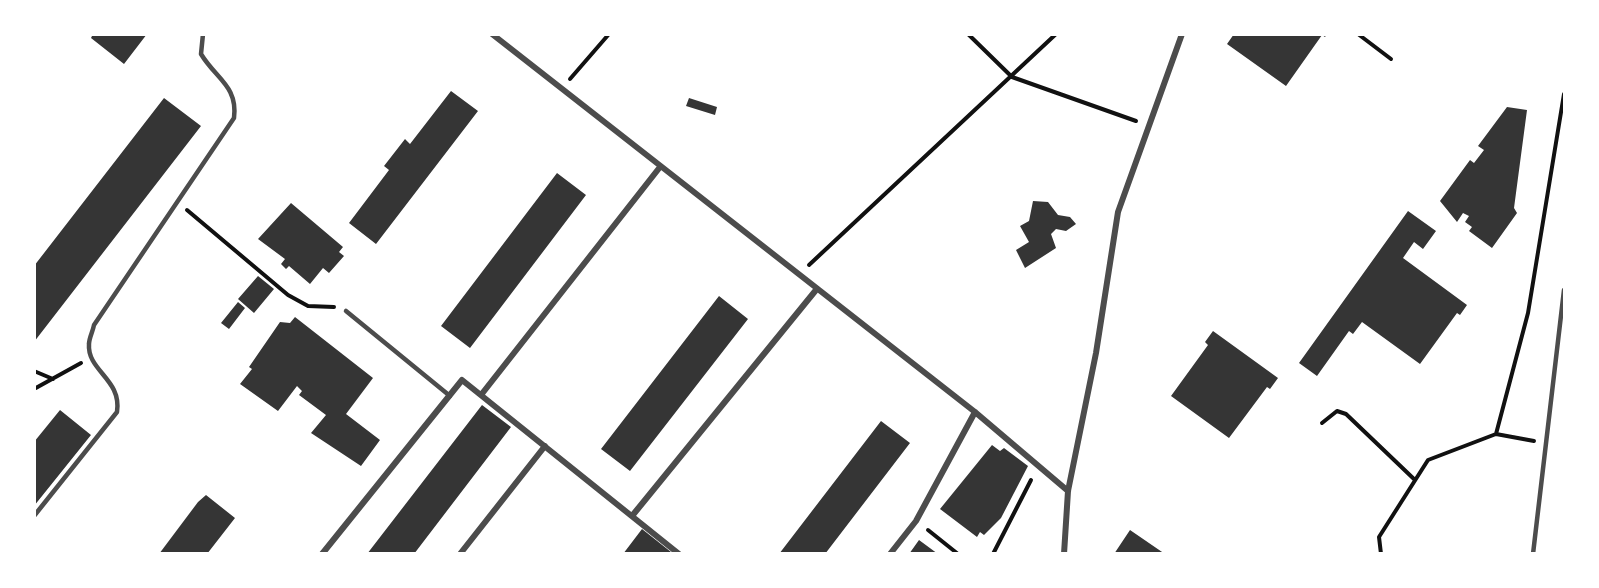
<!DOCTYPE html>
<html>
<head>
<meta charset="utf-8">
<style>
	body { margin:0 }
	#map { position:relative; width:1599px; height:588px; overflow:hidden; background:#fff; font-family:Spectral,serif }
	canvas { display:block }
	.frame { position:absolute; inset:0; border:36px solid #fff; pointer-events:none }
</style>
</head>
<body>
<div id="map">
<canvas width="1599" height="588"></canvas>
<div class="frame"></div>
</div>
<script>
const context = document.querySelector('canvas').getContext('2d');
context.lineJoin = 'round';
function fillPath(path, color) {
  context.fillStyle = color;
  context.fill(path, 'evenodd');
}
function trace(path, color, width, dash) {
  context.strokeStyle = color;
  context.lineWidth = width;
  context.lineCap = dash ? 'butt' : 'round';
  context.setLineDash(dash || []);
  context.stroke(path);
}
fillPath(new Path2D(`
	M93 34H147L124 64 91 38Z
	M1234 34H1327L1325 37 1322 35 1286 86 1227 44Z
	M451 91 478 111 376 244 349 223 389 170 384 166 405 139 410 144Z
	M164 98 201 126 34 342V266Z
	M689 98 717 107 715 115 686 106Z
	M1507 107 1527 110 1514 208 1517 213 1492 248 1469 231 1472 227 1465 222 1469 216 1463 213 1457 222 1440 201 1470 160 1474 163 1484 150 1478 146Z
	M557 173 586 195 470 348 441 326Z
	M1033 201 1048 202 1058 215 1070 217 1076 224 1066 231 1056 229 1051 234 1056 248 1025 268 1016 250 1029 242 1020 226 1029 221Z
	M291 203 343 247 339 252 344 256 329 273 323 268 310 284 289 266 286 269 281 264 285 259 258 239Z
	M1408 211 1436 231 1423 249 1414 242 1403 258 1467 305 1460 315 1457 313 1420 364 1362 322 1353 334 1349 331 1317 376 1299 363Z
	M258 276 274 289 254 313 238 299Z
	M719 296 748 319 630 471 601 449Z
	M238 302 245 308 229 329 221 323Z
	M295 317 373 378 346 414 380 440 361 466 311 433 326 415 299 395 302 391 297 386 278 411 240 384 252 369 249 367 280 322 290 323Z
	M1213 331 1278 378 1270 389 1267 387 1229 438 1171 396 1208 345 1205 342Z
	M482 405 511 427 414 554H367Z
	M60 410 91 435 34 506V442Z
	M881 421 910 443 825 554H779Z
	M992 445 1000 451 1004 448 1028 466 1001 518 984 535 980 532 977 537 940 509Z
	M206 495 235 518 207 554H159L198 502Z
	M642 529 671 552 670 554H623Z
	M1130 530 1165 554H1114Z
	M919 540 938 554H909Z`), '#353535');
trace(new Path2D(`
	M968 34 1012 77 1136 121
	M1358 34 1391 59
	M570 79 609 34
	M187 210 288 295 308 306 334 307
	M809 265 1056 34
	M34 371 53 379
	M34 389 81 363
	M1322 423 1337 411 1346 414 1415 480
	M1496 434 1534 441
	M928 530 958 554
	M993 554 1031 480
	M1381 554 1379 537 1428 460 1496 434 1528 313 1564 94`), '#111', 4);
trace(new Path2D(`
	M346 311 450 396
	M34 516 117 412C122 379 87 371 89 344 89 338 93 331 94 325L234 118C238 86 216 79 201 54L203 34
	M1533 554 1564 290`), '#4c4c4c', 4.5);
trace(new Path2D(`
	M492 34 975 412 1068 491
	M481 395 660 167
	M632 516 816 290
	M322 554 462 380 679 554
	M460 554 545 446
	M890 554 916 521 975 412
	M1064 554 1068 491 1096 353 1118 212 1182 34`), '#4c4c4c', 6);
</script>
</body>
</html>
